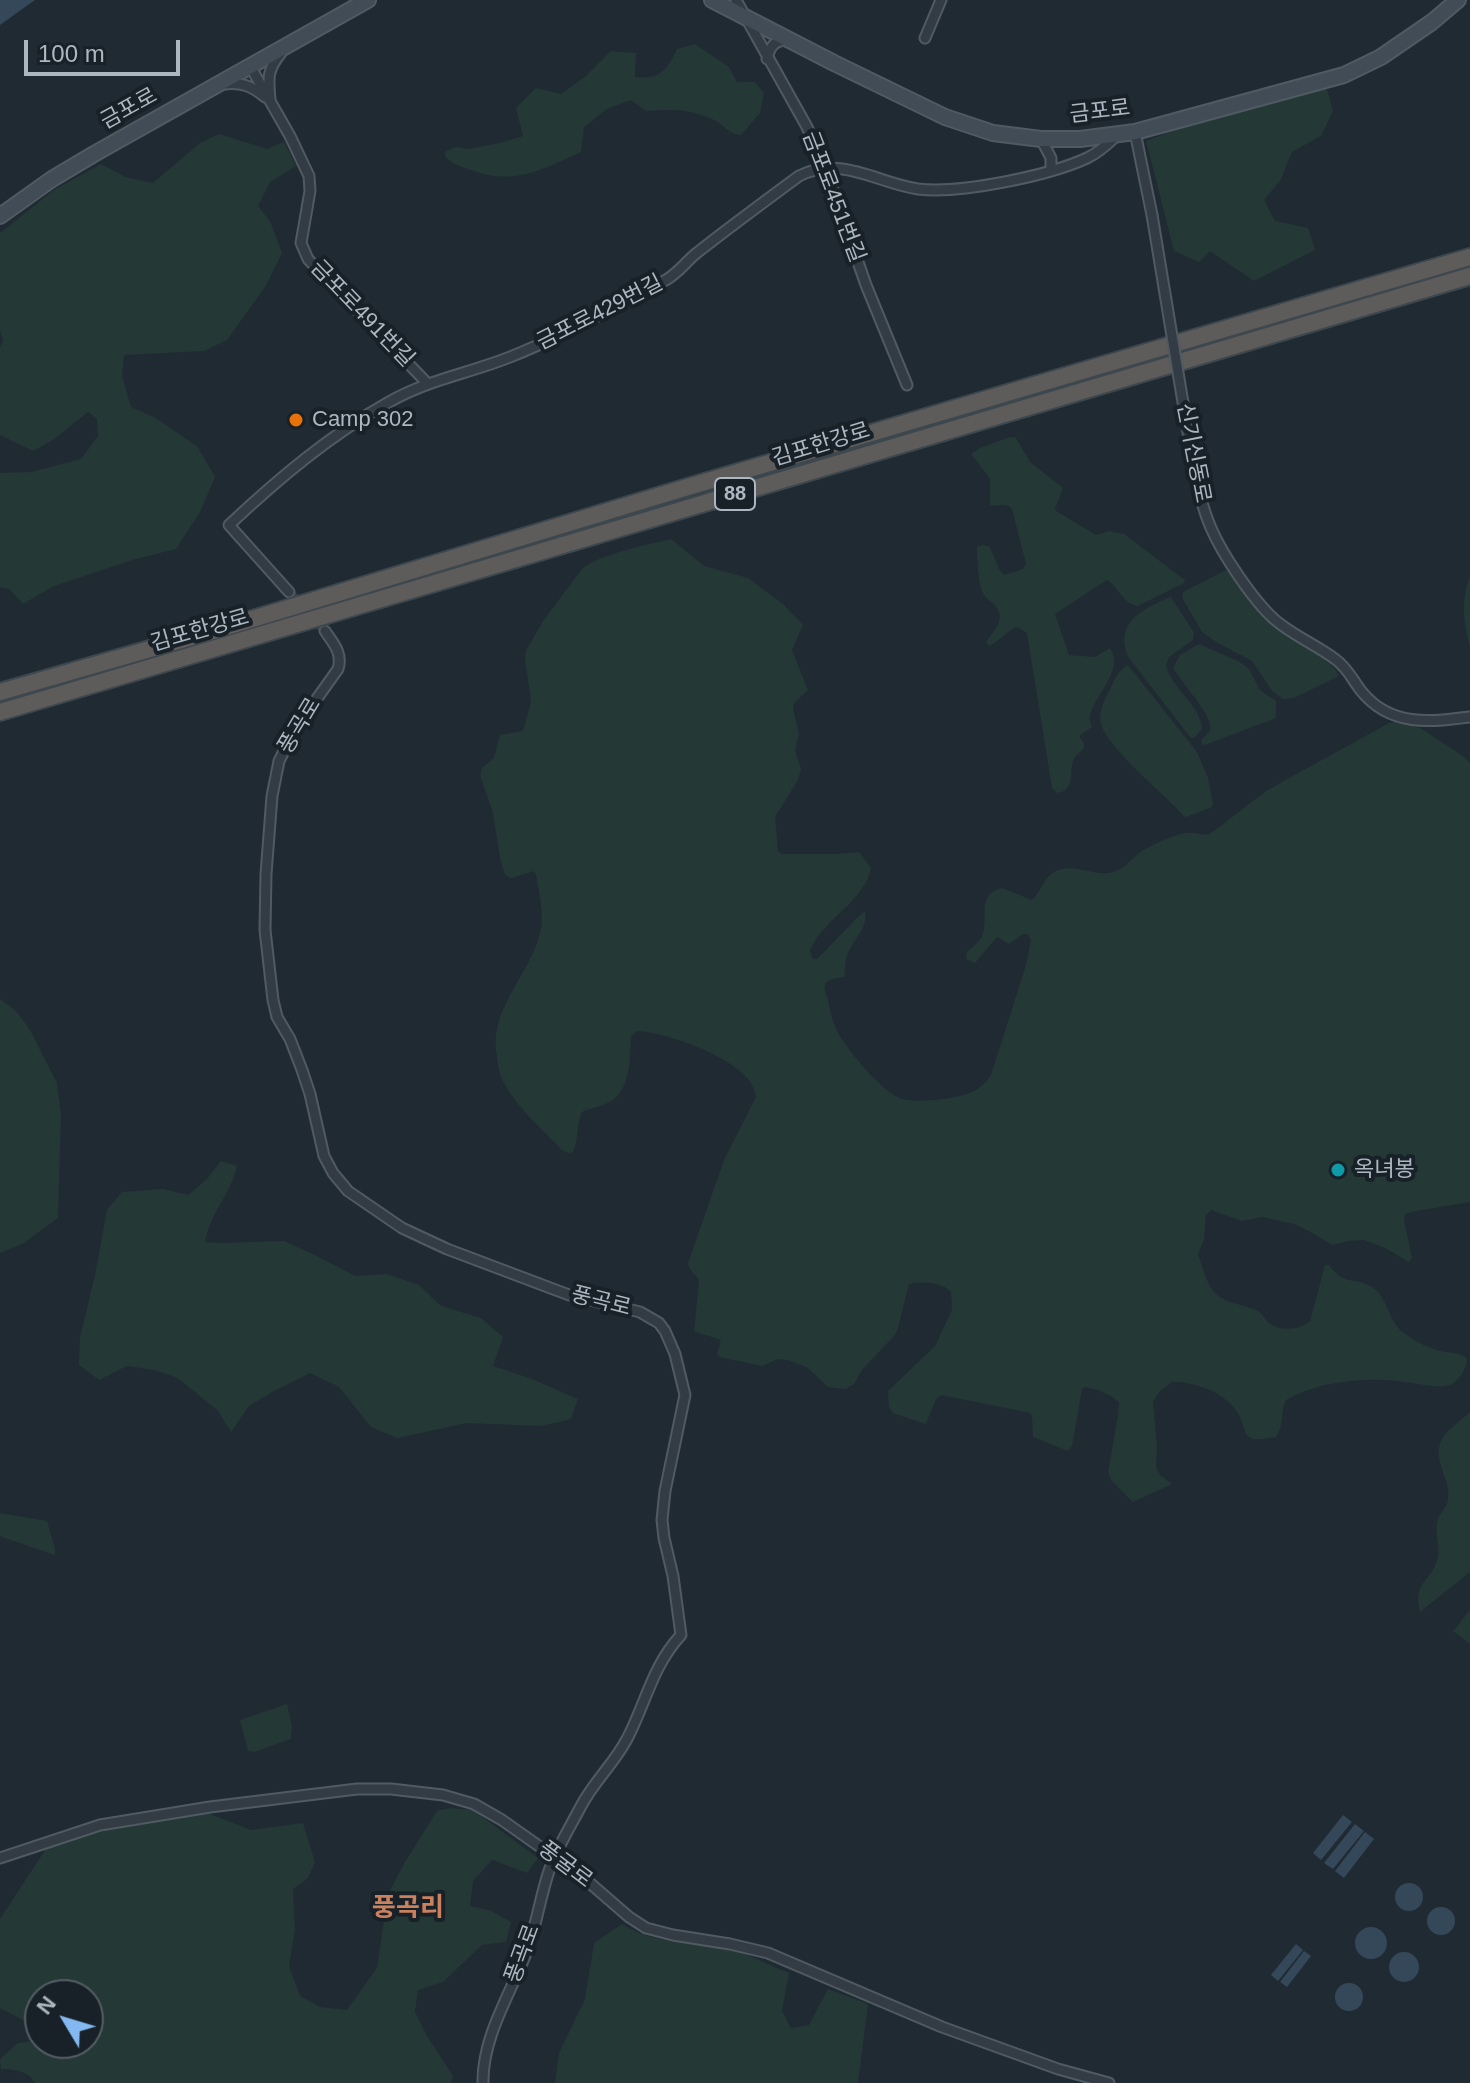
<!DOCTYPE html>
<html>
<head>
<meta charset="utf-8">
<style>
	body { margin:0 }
	#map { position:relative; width:1470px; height:2083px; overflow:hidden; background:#202a33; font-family:Helvetica,sans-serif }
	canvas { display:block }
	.north { position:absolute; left:24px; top:1979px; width:80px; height:80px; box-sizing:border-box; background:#192128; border:2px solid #545d65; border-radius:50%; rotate:308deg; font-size:22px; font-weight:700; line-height:32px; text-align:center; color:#acb7c1 }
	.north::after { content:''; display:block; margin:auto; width:28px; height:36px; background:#83b9f0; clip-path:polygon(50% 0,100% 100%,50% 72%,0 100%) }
	.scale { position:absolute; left:24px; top:40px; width:156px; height:36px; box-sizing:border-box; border:4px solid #acb7c1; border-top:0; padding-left:10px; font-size:24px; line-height:28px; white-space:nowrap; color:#acb7c1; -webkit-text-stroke:6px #192128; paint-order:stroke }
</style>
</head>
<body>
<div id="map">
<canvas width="1470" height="2083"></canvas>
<div class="north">N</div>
<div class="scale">100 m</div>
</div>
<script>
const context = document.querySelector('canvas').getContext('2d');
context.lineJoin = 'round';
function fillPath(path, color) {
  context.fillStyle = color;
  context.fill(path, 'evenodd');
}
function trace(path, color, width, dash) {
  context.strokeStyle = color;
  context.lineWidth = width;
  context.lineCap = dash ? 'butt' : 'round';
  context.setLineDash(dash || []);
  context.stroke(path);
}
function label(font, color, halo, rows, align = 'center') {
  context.font = font + ' Helvetica,"Noto Sans KR",sans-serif';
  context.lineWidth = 8;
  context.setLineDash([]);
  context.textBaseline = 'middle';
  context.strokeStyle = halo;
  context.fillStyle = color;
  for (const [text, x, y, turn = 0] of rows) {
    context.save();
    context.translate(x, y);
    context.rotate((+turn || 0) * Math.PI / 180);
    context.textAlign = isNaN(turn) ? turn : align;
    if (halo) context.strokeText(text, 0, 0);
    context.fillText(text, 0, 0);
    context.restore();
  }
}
fillPath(new Path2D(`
	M695 44 729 67 737 82H755L764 93 760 113 741 135C727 134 724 124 712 119 689 109 671 109 646 111L631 100 607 109 584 127 581 152C541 170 514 186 471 170 460 166 450 164 444 154L446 151 456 147 469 149 500 143 523 136 516 108 536 88 561 94 586 76 611 51 636 53 635 77C660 80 667 70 677 49Z
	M1326 86 1333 111 1321 136 1292 152 1280 181 1264 200 1275 221 1308 228 1315 250 1254 281 1210 251 1199 262 1174 251 1146 141 1196 122 1266 105Z
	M219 134 267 149 284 142 296 166 270 182 258 206 270 221 282 253 265 287 227 340 204 351 124 355 122 376 131 407 156 418 198 447 215 477 200 512 176 549 132 560 54 586 23 604 9 589 0 587V473L32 472 81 459 98 436 97 419 88 412 53 440 33 451 0 435V347L3 341 0 330V233L54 190 101 164 125 177 153 183 200 143Z
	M1010 437 1016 438 1030 462 1063 488 1055 509 1056 511 1096 535 1109 531 1124 534 1185 580 1184 583 1138 606C1122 604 1119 587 1107 580L1055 614 1069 655 1095 657 1110 648C1125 669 1095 695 1090 715 1089 719 1091 723 1092 727L1079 736 1084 744V748C1081 752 1076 754 1074 759 1068 771 1077 790 1057 793L1052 788 1027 633 1018 627C1007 630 1000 641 989 646L986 642C993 632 1006 620 996 607 992 601 986 600 983 593 978 582 977 558 977 547L983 545 990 547 999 569 1004 575 1023 569 1026 564 1012 509C1006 502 998 507 990 505V479L971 454 980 448Z
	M671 539 704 566 748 578 783 604 803 625 792 650 808 690 794 703 793 708 799 734 795 750 801 769 798 780 775 817 778 851 782 854H837L859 852 871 868C865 902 822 919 810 951L813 959H817L862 913 865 912C868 930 852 940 847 956 845 962 845 970 844 977 840 978 831 978 827 982 822 986 826 994 828 999 830 1010 832 1020 836 1029 845 1048 881 1090 899 1098 912 1103 942 1100 955 1097 971 1094 982 1089 991 1075L1026 965 1031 939 1027 934H1023L1009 944 997 937 975 963 966 959 967 952C971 948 978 943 981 938 991 920 974 895 1002 888L1032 900C1040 893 1042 882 1050 875 1070 858 1095 880 1116 871 1127 867 1134 855 1145 849 1157 843 1173 835 1186 833 1195 832 1202 836 1210 834L1266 791 1389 723C1415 720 1424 731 1443 743 1453 750 1462 754 1470 763V1202L1416 1211 1405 1214 1404 1220 1412 1258 1409 1262 1385 1248 1364 1240 1348 1241 1332 1245 1309 1231 1294 1224 1262 1217 1242 1221 1211 1210 1206 1215 1204 1239 1198 1254C1202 1265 1207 1286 1216 1294 1227 1304 1243 1304 1256 1310 1263 1313 1264 1319 1269 1323 1280 1332 1301 1330 1310 1321L1325 1265H1329C1345 1287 1353 1276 1372 1287 1389 1298 1387 1321 1404 1333 1413 1340 1426 1347 1437 1350 1448 1353 1458 1352 1467 1358 1467 1369 1458 1384 1446 1386 1435 1388 1409 1382 1396 1381 1361 1377 1317 1382 1286 1400 1280 1412 1284 1427 1276 1437 1269 1438 1256 1441 1250 1438 1244 1434 1242 1421 1239 1415 1227 1393 1195 1381 1172 1382L1159 1392 1153 1402 1157 1445 1156 1466 1159 1474 1172 1484 1133 1502 1111 1480 1108 1472 1118 1415 1119 1402C1110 1394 1096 1389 1085 1387L1082 1389 1072 1446 1068 1451 1033 1437 1032 1416 1030 1413 941 1395 936 1399 926 1424 893 1413 889 1407 888 1391 935 1346 952 1310 951 1292C942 1282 922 1281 909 1284L898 1328 895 1335 862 1370 854 1384 846 1389 828 1387 808 1368 788 1360 778 1359 762 1366 719 1357 717 1354 721 1340 694 1331 699 1281C696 1274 688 1270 688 1263L724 1160 756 1097C755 1062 667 1032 637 1031L631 1036C630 1058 631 1092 608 1103 600 1107 590 1108 582 1112 576 1124 579 1139 573 1152L569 1153 563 1151C542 1129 517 1108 503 1081 499 1074 498 1065 497 1057 488 1011 527 978 539 937 546 917 539 895 536 875L534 871 511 878 505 875 500 858 493 813 480 775 482 768 494 758 500 735 523 731 531 702 525 658 526 651 543 621 582 569C597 555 650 544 671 539Z
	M1226 570C1237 576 1244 594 1253 604 1261 613 1271 621 1281 629 1296 641 1332 659 1339 676L1294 698 1283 699 1272 691 1252 661 1216 642 1202 632 1182 598 1183 592Z
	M1470 576V648C1464 621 1460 603 1470 576Z
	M1171 597 1194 633 1193 640 1169 657 1166 666C1173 690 1200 704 1202 729L1194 738 1190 737 1129 658C1112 623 1144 608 1171 597Z
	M1199 644 1240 662 1249 669 1260 690 1276 701V718L1205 745 1202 744 1201 740C1202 740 1210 731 1210 730 1214 716 1179 680 1173 668L1180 655Z
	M1128 665 1197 752 1208 778 1213 803 1212 807 1186 817 1184 816C1167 796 1099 742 1100 718 1100 708 1106 697 1110 689 1115 679 1118 670 1128 665Z
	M0 999 17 1012 30 1030 57 1083 61 1115 58 1218 24 1243 0 1253Z
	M221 1161 237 1166C231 1194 210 1213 205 1242L222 1243 284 1241 319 1257 355 1276 387 1274 419 1285 441 1306 481 1318 503 1337 493 1366 532 1379 578 1399 571 1419 541 1426 467 1423 397 1438 371 1427 339 1387 310 1373 274 1391 249 1406 231 1432 218 1411 178 1378 155 1370 127 1366 99 1380 79 1365 80 1337 95 1275 107 1210 122 1192 163 1189 188 1195 206 1180Z
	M1470 1412V1572L1420 1612C1412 1579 1433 1583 1438 1556 1440 1544 1434 1531 1438 1519 1440 1513 1445 1509 1447 1503 1454 1483 1433 1464 1440 1443 1445 1431 1460 1421 1470 1412Z
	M0 1513 47 1521 55 1549V1555L2 1537 0 1535Z
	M1470 1610V1644L1453 1631Z
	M287 1704 292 1727 291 1739 254 1752 248 1751 240 1720Z
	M450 1808 473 1810 538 1858 527 1873 492 1860 473 1881 470 1906 491 1911 511 1922 506 1942 482 1945 443 1982 418 1990 415 2012 427 2036 453 2076 451 2083H35C29 2071 13 2069 1 2069L0 2059 18 2043 40 2040V2043H48L57 2051 88 2043 91 2038 88 2030V1995H40V2018L25 2021 0 2008V1919L49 1844 114 1826 205 1812 251 1830 303 1823 315 1862 308 1878 293 1889 295 1929 289 1966 300 1996 320 2007 347 2010 377 1968 388 1894 405 1862 437 1811Z
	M622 1924C654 1944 689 1942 724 1948 746 1952 768 1965 789 1973L782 2011 791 2028 809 2025 828 1989 868 2004 858 2083H555L559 2053 585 1999 594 1943Z`), '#243836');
fillPath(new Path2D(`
	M0 0H35L0 25Z
	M1343 1815 1352 1822 1321 1860 1313 1853Z
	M1355 1824 1364 1831 1333 1869 1324 1863Z
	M1365 1832 1374 1839 1344 1878 1335 1871Z
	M1395 1897a14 14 0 1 1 28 0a14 14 0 1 1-28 0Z
	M1427 1921a14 14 0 1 1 28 0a14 14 0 1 1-28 0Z
	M1355 1943a16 16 0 1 1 32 0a16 16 0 1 1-32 0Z
	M1296 1944 1303 1950 1278 1981 1271 1975Z
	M1304 1951 1311 1956 1287 1987 1280 1982Z
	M1389 1967a15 15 0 1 1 30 0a15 15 0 1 1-30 0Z
	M1335 1997a14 14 0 1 1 28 0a14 14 0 1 1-28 0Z`), '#34485a');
trace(new Path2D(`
	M289 592 325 631`), '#353f48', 9, [9, 4.5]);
const minor = new Path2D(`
	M736 0 807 127 825 167 866 285 907 385
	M925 38 941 0
	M767 59C770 45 775 41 788 39
	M250 66 290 136 309 176 310 191 301 243 308 259 319 271 428 384
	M224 84C241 82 252 86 265 97
	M270 99C268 78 267 70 281 53
	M1135 132 1152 215
	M1041 139 1051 158V171
	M1192 457C1196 481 1201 505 1211 528 1222 554 1253 600 1274 619 1292 635 1315 644 1335 659 1348 668 1353 681 1362 692 1391 727 1430 722 1470 717
	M289 592 229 525C278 479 330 435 389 402 427 380 470 373 510 357 563 336 613 307 664 281 678 274 686 261 698 252 731 226 765 201 799 176 841 155 877 183 918 189 960 194 1048 176 1087 158 1098 153 1107 145 1116 136
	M325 631C333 643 343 653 338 669L296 728 279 761 272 796 266 874 265 930 273 1000 277 1017 290 1039 302 1070 310 1094 324 1156 333 1173 348 1191 402 1228 447 1249 569 1295 640 1312 659 1323 665 1331 675 1354 685 1395 665 1491 662 1520 664 1538 673 1576 681 1635C653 1665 646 1702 628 1737 615 1763 593 1782 580 1808 569 1829 555 1851 548 1874 540 1899 536 1926 527 1951 511 1993 482 2037 483 2083
	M0 1858 100 1825 210 1807 357 1789H391L443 1795 474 1804 502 1820 584 1878 629 1917 646 1928 673 1935 730 1944 768 1953 942 2027 1058 2069 1109 2083`);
const secondary = new Path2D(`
	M712 0 834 63 945 117 993 133 1041 139H1080L1135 132 1344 75 1381 57 1432 22 1458 0
	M0 216 52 179 94 154 368 0`);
const trunk = new Path2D(`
	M0 692 216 630 691 486 1470 257
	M0 712 1470 276`);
trace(minor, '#505a62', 13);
trace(secondary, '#505a62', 18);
trace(trunk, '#3d474e', 20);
trace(minor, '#333c44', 9);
trace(secondary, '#414c57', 14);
trace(trunk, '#5e5c5a', 16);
const minorBridge = new Path2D(`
	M1152 215 1192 457`);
trace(minorBridge, '#505a62', 13, []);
trace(minorBridge, '#333c44', 9);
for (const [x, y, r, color] of [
	[296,420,8,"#e8710a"],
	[1338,1170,8,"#0f9aa8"]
]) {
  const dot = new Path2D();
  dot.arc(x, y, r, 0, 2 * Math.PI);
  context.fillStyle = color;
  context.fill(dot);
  trace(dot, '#192128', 3);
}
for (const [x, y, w] of [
	[735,494,40]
]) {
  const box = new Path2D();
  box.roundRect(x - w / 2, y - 16, w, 32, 6);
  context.fillStyle = '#192128';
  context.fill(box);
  trace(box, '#acb7c1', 2);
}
label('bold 20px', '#acb7c1', null, [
	["88",735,494]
]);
label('22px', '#acb7c1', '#192128', [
	["금포로",129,109,-29],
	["금포로",1100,112,-7],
	["금포로451번길",833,197,69],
	["금포로429번길",600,313,-27],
	["금포로491번길",362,314,46],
	["김포한강로",821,445,-17],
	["신기신동로",1193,453,79],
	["김포한강로",200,631,-16],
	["풍곡로",300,726,-59],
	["풍곡로",601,1302,14],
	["풍굴로",565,1865,37],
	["풍곡로",523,1954,-70]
]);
label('22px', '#acb7c1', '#192128', [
	["Camp 302",312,420],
	["옥녀봉",1354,1170]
], 'left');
label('bold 26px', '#cb815e', '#192128', [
	["풍곡리",408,1909]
]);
</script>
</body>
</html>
